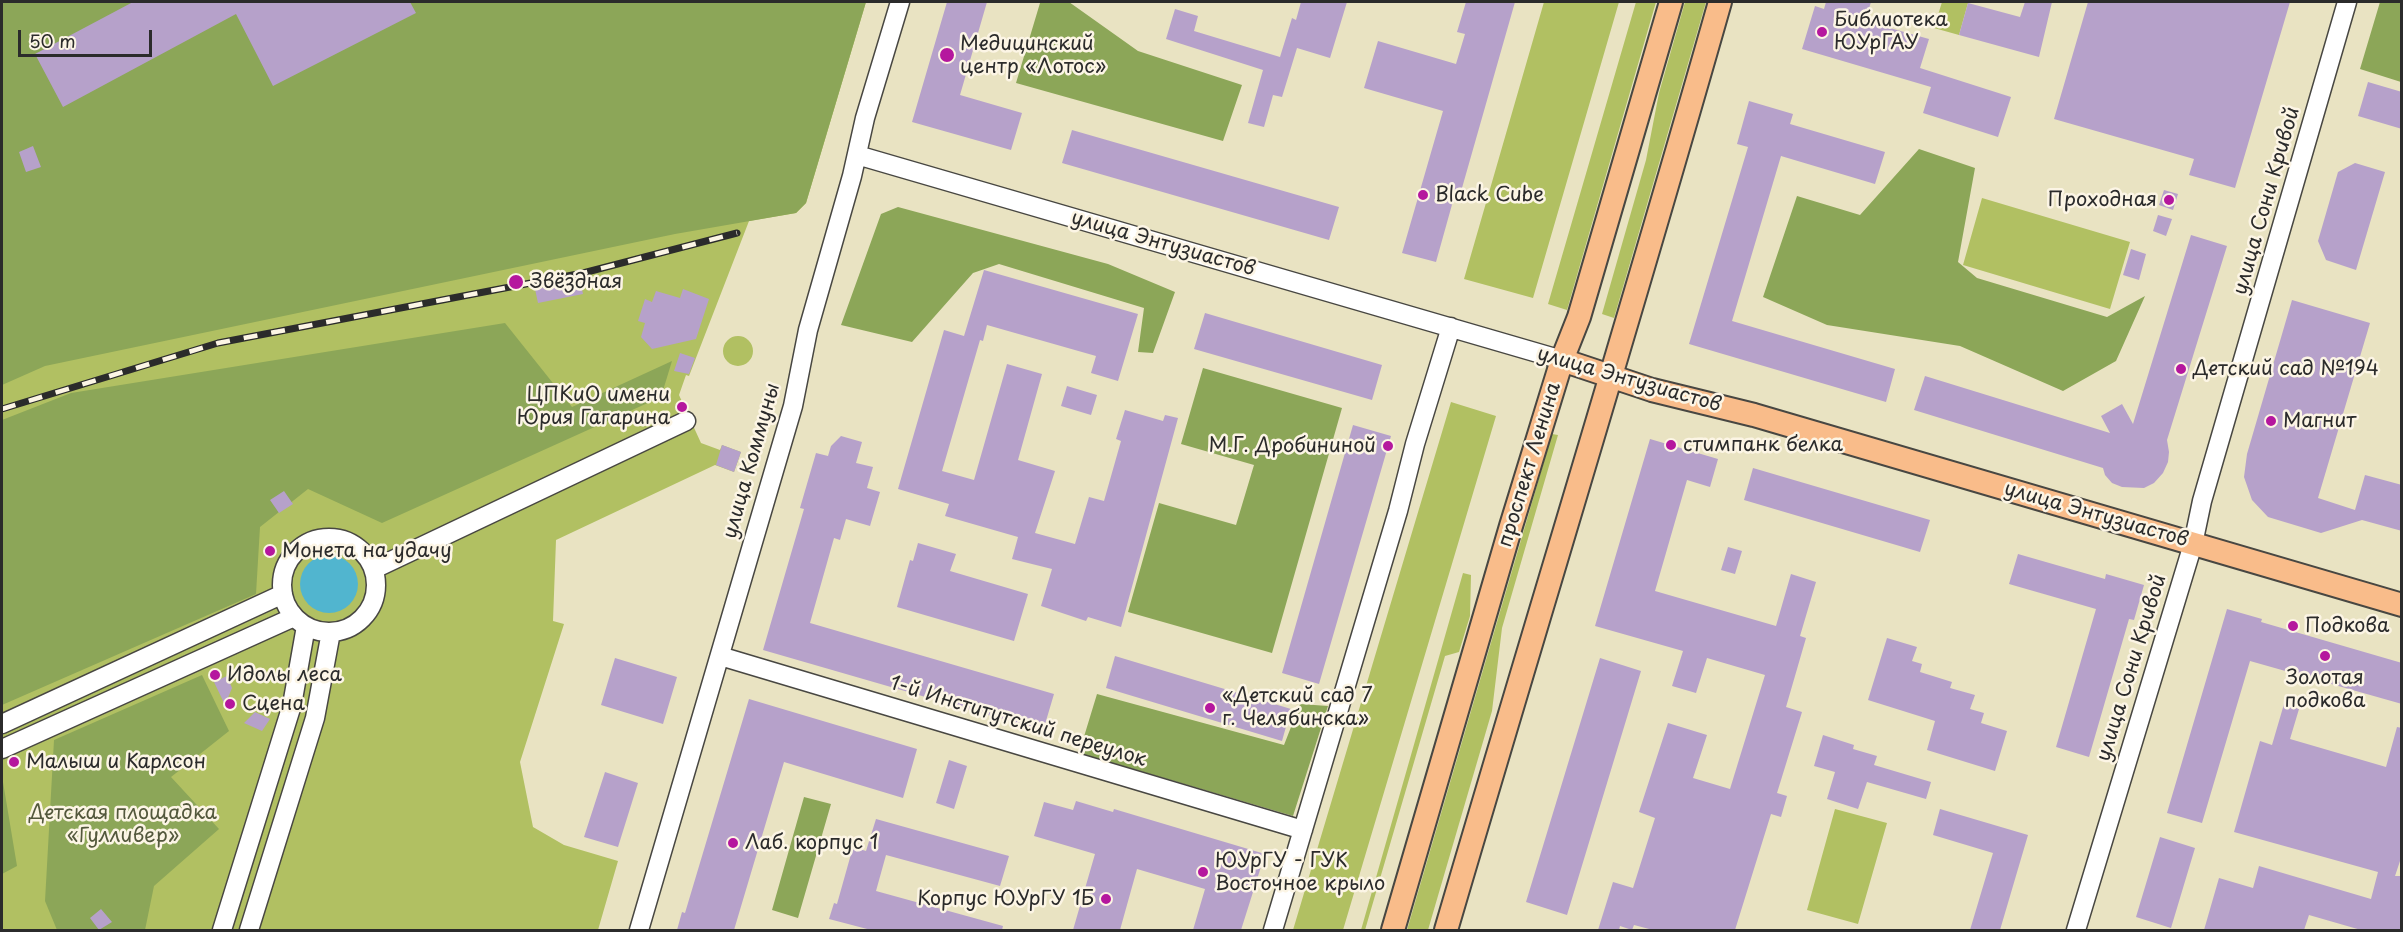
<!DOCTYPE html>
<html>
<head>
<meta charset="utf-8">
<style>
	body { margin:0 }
	#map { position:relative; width:2403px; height:932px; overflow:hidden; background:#e9e3c2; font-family:"Playpen Sans",sans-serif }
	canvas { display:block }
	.frame { position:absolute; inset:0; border:3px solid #2b2b2b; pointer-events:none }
	.scale { position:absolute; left:18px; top:30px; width:134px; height:27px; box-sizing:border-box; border:3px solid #2b2b2b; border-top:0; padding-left:8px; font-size:18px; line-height:21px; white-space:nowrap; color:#2b2b2b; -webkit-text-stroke:4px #fcf5e5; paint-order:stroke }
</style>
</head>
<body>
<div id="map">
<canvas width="2403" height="932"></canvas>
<div class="frame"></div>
<div class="scale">50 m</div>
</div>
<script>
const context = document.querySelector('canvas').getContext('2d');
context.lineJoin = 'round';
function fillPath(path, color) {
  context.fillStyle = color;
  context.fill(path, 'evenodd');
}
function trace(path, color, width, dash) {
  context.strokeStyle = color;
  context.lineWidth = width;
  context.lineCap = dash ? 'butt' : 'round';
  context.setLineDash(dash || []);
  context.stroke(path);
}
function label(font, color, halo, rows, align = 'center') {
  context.font = font + ' "Playpen Sans",sans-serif';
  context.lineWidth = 5;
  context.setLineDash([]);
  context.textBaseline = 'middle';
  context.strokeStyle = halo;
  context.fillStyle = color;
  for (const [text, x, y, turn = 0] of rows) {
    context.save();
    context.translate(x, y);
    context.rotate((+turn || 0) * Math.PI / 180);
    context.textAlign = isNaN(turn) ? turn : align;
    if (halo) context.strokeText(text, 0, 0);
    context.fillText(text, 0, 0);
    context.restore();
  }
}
fillPath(new Path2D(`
	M2 2H866L806 203 796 213 749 221 689 376 686 375 679 395 701 443 720 450 722 445 741 452 734 472 715 465 556 540 553 621 564 624 520 762 533 827 564 845 618 861 598 930H2Z
	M1544 2H1619L1533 298 1464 279Z
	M1636 2H1656L1567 310 1548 304Z
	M1685 2H1706L1614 318 1602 314 1646 160 1659 93Z
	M1942 2 1968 3 1959 35 1934 28Z
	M1982 198 2130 242 2110 309 1963 265Z
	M723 351a15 15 0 1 1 30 0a15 15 0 1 1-30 0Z
	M1451 402 1496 416 1343 930H1293Z
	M1552 434 1558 435 1502 628 1492 711 1428 930H1407Z
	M1463 573 1471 575 1470 616 1459 652 1445 656 1365 930H1361Z
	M1835 809 1887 823 1858 924 1807 910Z`), '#b1c062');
fillPath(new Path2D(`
	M2 2H866L806 203 796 213 675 234 45 366 2 385Z
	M1037 2H1069L1138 51 1242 85 1223 141 1016 83 1040 3Z
	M2380 2H2401V82L2360 69Z
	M1919 149 1975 168 1958 262 1977 278 2107 317 2145 296 2116 361 2063 391 1960 346 1827 325 1763 297 1797 196 1860 215Z
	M898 207 1108 264 1175 292 1153 353 1138 352 1144 308 999 264 973 273 912 342 841 325 881 214Z
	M505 323 572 407 672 361 661 397 382 523 308 489 260 527 256 594 2 705V420L71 393Z
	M1203 368 1342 408 1272 653 1128 612 1159 503 1236 525 1254 465 1181 444Z
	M202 675 229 731 171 777 219 829 154 886 145 930H57L45 901 54 740Z
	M1097 694 1284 745 1300 704 1328 706 1293 816 1079 753Z
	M2 776 17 866 2 874Z
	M804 797 831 804 798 918 772 910Z`), '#8ca658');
fillPath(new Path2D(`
	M300 584a29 29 0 1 1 58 0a29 29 0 1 1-58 0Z`), '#51b5cf');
fillPath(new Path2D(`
	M133 2H410L416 13 273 86 236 14 63 107 35 54Z
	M947 2H987L960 95 1022 113 1011 150 912 122Z
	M1301 2H1347L1330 58 1297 48 1282 97 1273 95 1264 127 1248 123 1263 70 1166 39 1175 9 1198 16 1194 31 1280 57 1292 18 1296 20Z
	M1466 2H1515L1458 202 1453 201 1436 262 1402 253 1443 111 1364 88 1378 41 1456 64 1465 34 1457 32Z
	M1826 2H1871L1865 21 1929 39 1920 68 2011 97 1998 137 1923 113 1931 87 1802 49 1815 6 1824 9Z
	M2025 2H2052L2039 57 1959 35 1968 3 2020 17Z
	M2088 2H2290L2235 188 2189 175 2194 159 2054 119Z
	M2368 82 2402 92V129L2358 116Z
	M1749 101 1793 114 1790 124 1885 152 1875 184 1781 156 1732 321 1895 369 1886 402 1689 344 1748 147 1737 144Z
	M1072 130 1339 207 1329 240 1062 163Z
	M33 146 41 167 26 172 19 152Z
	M2355 163 2385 172 2356 270 2326 260 2318 241 2338 172Z
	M2164 190 2178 194 2173 210 2159 205Z
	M2158 215 2172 219 2166 236 2153 231Z
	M2191 235 2227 246 2167 440 2169 452 2168 462 2163 473 2154 483 2144 488 2122 487 2112 483 2105 475 2103 468 1914 410 1925 376 2110 433 2101 416 2122 404 2133 424Z
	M2131 249 2146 254 2139 280 2123 275Z
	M984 270 1138 314 1118 381 1091 373 1096 356 987 325 983 341 980 340 942 471 974 480 1007 364 1042 374 1018 460 1055 471 1035 533 1075 544 1089 497 1104 501 1121 441 1116 439 1125 410 1163 421 1165 415 1178 418 1121 627 1088 617 1086 621 1041 606 1052 569 1012 559 1018 537 945 516 949 504 898 489 944 330 964 336Z
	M580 280 583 294 538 303 535 289Z
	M683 289 709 299 696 339 652 349 641 337 645 323 638 321 645 299 652 302 656 291 680 298Z
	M2292 300 2370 323 2318 498 2355 510 2365 475 2402 485V531L2362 520 2321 533 2268 517 2252 500 2244 477 2247 454Z
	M1205 313 1382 365 1372 400 1194 349Z
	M680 353 695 358 689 374 674 371Z
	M1067 386 1097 395 1091 415 1061 406Z
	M1353 425 1391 436 1319 684 1282 673Z
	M841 436 862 442 856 463 873 467 867 488 880 492 870 526 846 519 840 540 834 538 810 623 1054 694 1043 731 763 650 804 509 800 508 816 453 828 456 831 446Z
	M1650 439 1718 459 1710 487 1687 480 1655 591 1776 626 1791 574 1816 582 1800 636 1806 638 1786 707 1802 712 1777 793 1787 796 1781 817 1771 814 1735 930H1653L1634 925 1632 930 1620 926 1619 930H1598L1613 882 1633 888 1655 818 1639 812 1668 723 1707 735 1693 778 1730 789 1765 675 1707 658 1696 693 1672 686 1683 651 1595 626Z
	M722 445 741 452 734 472 716 465Z
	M1753 468 1930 520 1920 552 1744 500Z
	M284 491 293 504 279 513 270 500Z
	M918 543 956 554 950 571 1028 594 1014 641 897 607 910 560 913 561Z
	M1728 547 1742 551 1735 574 1721 570Z
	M2018 554 2105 579 2106 574 2144 585 2134 620 2129 619 2089 757 2056 747 2096 609 2009 584Z
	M2227 609 2262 619 2261 622 2402 663V704L2250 661 2202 823 2167 813Z
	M1887 638 1917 647 1912 661 1922 664 1920 672 1952 682 1950 688 1975 695 1970 709 1984 713 1981 723 2007 731 1995 771 1927 750 1935 721 1868 700Z
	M1115 656 1291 709 1282 741 1106 688Z
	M615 658 677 677 663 724 601 705Z
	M1600 658 1641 671 1567 915 1526 902Z
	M227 676 232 688 225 705 214 682Z
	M749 699 917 749 903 798 784 762 734 930H677L682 912 685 913Z
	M2284 704 2299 709 2290 739 2386 767 2397 727 2402 728V855L2395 876H2402V930H2361L2309 915 2304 930H2204L2219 878 2253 888 2259 866 2371 899 2378 872 2234 832 2260 741 2272 745Z
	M255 712 270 719 262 731 244 723Z
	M1823 735 1854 745 1853 749 1877 756 1874 765 1931 782 1926 799 1867 782 1858 809 1827 799 1835 772 1814 766Z
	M949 760 967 766 954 809 936 803Z
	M605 772 638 783 618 847 584 837Z
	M1076 801 1113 812 1114 809 1265 854 1241 930H1193L1205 889 1137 869 1120 930H1073L1095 854 1034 836 1044 802 1073 810Z
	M1940 809 2028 835 2000 930H1970L1993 853 1933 835Z
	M876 819 1009 856 1000 886 886 855 876 891 1003 926 1002 930H871L829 919 834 903 837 904 853 847 866 851Z
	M2160 837 2195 848 2171 928 2136 917Z
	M101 909 112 922 99 930 90 918Z`), '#b6a1ca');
const minor = new Path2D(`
	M857 155 1562 360
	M282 585a47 47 0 1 1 94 0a47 47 0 1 1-94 0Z
	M374 569 686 421
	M720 656 1303 830
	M2 724 283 594
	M2 749 294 617
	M222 930 292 705 306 626
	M249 930 315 718 331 632
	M639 930 793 406 808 330 852 176 865 118 900 2
	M1273 930 1398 511 1415 444 1451 327
	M2076 930 2193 544 2202 501 2347 2`);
const major = new Path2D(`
	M1562 360 1652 390 1754 415 2402 605
	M1393 930 1511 526 1562 360 1579 317 1671 2
	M1446 930C1537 620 1632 312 1720 2`);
trace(minor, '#484742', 21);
trace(major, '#484742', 26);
trace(minor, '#fff', 18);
trace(major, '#f9bc8a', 22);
const rail = new Path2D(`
	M2 409 218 343 583 273 737 233`);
trace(rail, '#2b2b2b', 7);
trace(rail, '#fcf5e5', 4.5, [14]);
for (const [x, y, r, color] of [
	[1822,32,6,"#b5179e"],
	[947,55,8,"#b5179e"],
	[1423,195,6,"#b5179e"],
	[2169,200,6,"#b5179e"],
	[516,282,8,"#b5179e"],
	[2181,369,6,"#b5179e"],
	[682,407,6,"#b5179e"],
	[2271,421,6,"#b5179e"],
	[1671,445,6,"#b5179e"],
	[1388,446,6,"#b5179e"],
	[270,551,6,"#b5179e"],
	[2293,626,6,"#b5179e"],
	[2325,656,6,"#b5179e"],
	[215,675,6,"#b5179e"],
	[230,704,6,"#b5179e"],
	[1210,708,6,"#b5179e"],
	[14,762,6,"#b5179e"],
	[733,843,6,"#b5179e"],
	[1203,872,6,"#b5179e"],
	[1106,899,6,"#b5179e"]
]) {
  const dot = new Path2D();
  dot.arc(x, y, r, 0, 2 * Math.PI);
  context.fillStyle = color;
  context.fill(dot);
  trace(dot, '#fcf5e5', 2);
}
label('20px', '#2b2b2b', '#fcf5e5', [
	["Библиотека",1834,20],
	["ЮУрГАУ",1834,43],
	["Медицинский",960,44],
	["центр «Лотос»",960,67],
	["Black Cube",1435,195],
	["Проходная",2157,200,"right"],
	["Звёздная",530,282],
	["Детский сад №194",2193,369],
	["ЦПКиО имени",670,395,"right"],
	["Юрия Гагарина",670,418,"right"],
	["Магнит",2283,421],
	["стимпанк белка",1683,445],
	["М.Г. Дробининой",1376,446,"right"],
	["Монета на удачу",282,551],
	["Подкова",2305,626],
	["Идолы леса",227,675],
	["Золотая",2325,678,"center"],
	["подкова",2325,701,"center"],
	["«Детский сад 7",1222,696],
	["г. Челябинска»",1222,719],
	["Сцена",242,704],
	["Малыш и Карлсон",26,762],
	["Лаб. корпус 1",745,843],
	["ЮУрГУ - ГУК",1215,861],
	["Восточное крыло",1215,884],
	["Корпус ЮУрГУ 1Б",1094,899,"right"]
], 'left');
label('20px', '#2b2b2b', '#fcf5e5', [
	["улица Сони Кривой",2267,201,-74],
	["улица Энтузиастов",1163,244,16],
	["улица Энтузиастов",1629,380,16],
	["улица Коммуны",752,461,-74],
	["проспект Ленина",1530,465,-73],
	["улица Энтузиастов",2096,515,16],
	["улица Сони Кривой",2132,668,-73],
	["1-й Институтский переулок",1018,722,17]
]);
label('20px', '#53583c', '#fcf5e5', [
	["Детская площадка",123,813],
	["«Гулливер»",123,836]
]);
</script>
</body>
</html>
